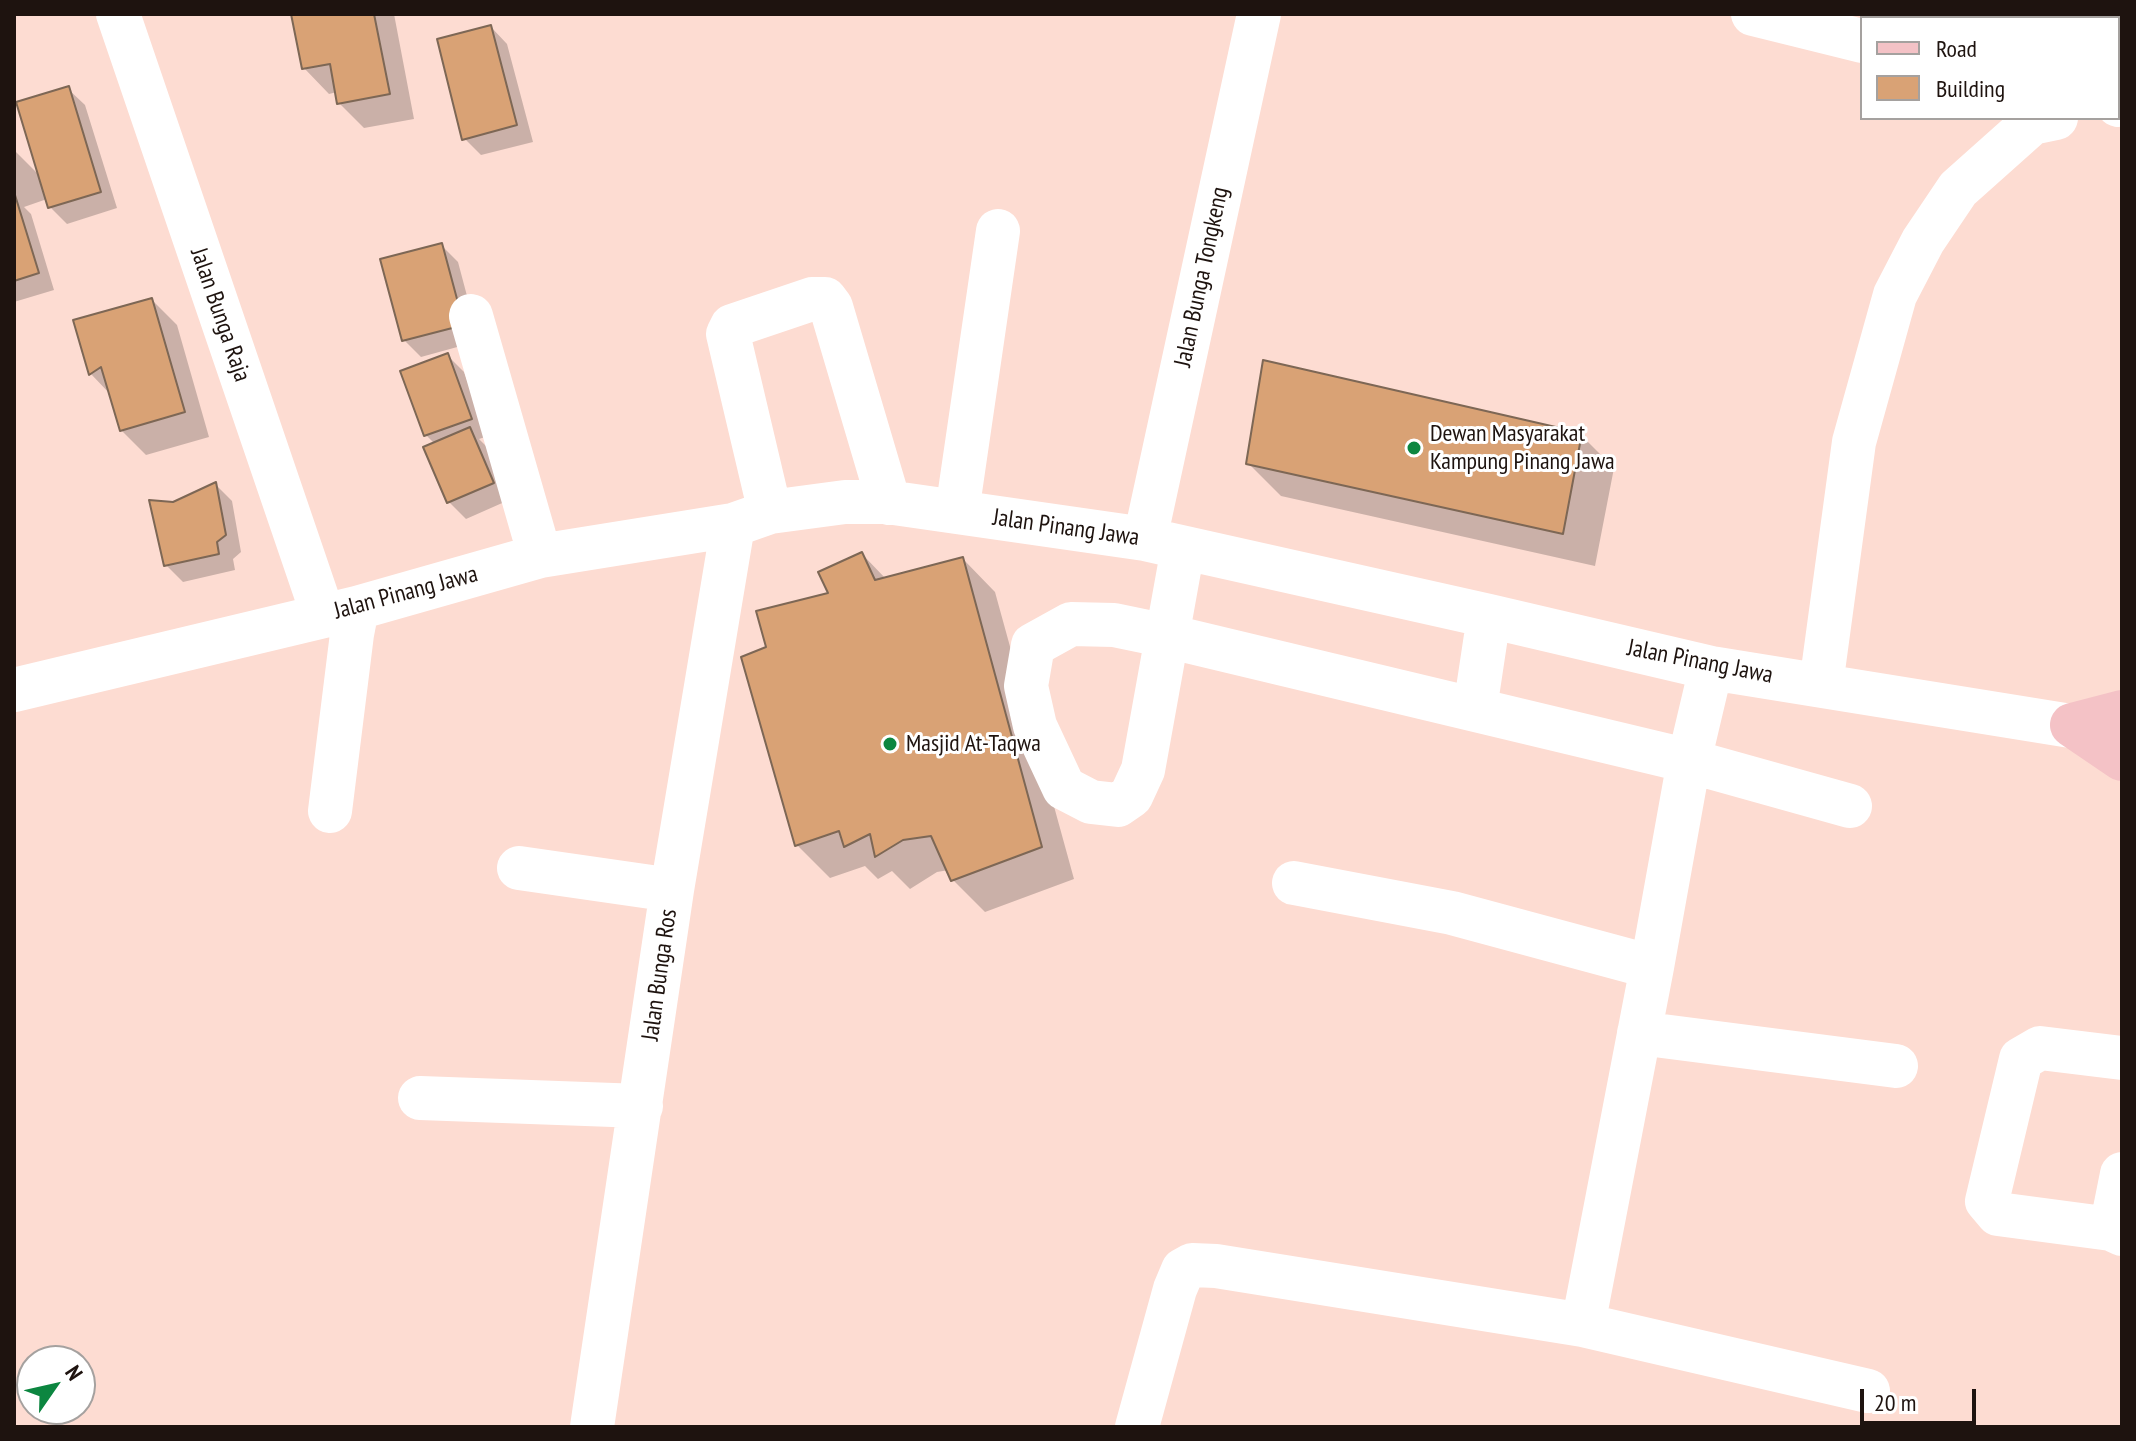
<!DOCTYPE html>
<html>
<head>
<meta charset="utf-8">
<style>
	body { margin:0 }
	#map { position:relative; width:2136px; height:1441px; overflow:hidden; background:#fddcd2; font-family:"PT Sans Narrow",sans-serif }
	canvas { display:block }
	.frame { position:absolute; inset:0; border:16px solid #1e130f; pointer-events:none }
	.legend { position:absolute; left:1860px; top:16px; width:260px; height:104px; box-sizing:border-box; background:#fff; border:2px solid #a5a19f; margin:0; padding:10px 14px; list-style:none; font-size:24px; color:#1e130f }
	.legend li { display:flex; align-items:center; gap:16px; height:40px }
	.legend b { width:40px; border:2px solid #a5a19f }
	.north { position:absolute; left:16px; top:1345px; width:80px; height:80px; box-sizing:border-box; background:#fff; border:2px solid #a5a19f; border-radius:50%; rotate:56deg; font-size:22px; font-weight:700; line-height:32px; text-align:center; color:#1e130f }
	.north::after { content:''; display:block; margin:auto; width:28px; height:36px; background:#0c8640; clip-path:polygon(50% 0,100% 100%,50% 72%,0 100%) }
	.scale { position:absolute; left:1860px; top:1389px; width:116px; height:36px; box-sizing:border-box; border:4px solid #1e130f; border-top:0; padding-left:10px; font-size:24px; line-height:28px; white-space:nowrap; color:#1e130f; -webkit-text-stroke:6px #fff; paint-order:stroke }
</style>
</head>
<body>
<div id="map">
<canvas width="2136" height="1441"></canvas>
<div class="frame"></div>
<ul class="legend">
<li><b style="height:10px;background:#f4c2c6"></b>Road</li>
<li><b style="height:22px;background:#d9a275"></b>Building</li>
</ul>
<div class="north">N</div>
<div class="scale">20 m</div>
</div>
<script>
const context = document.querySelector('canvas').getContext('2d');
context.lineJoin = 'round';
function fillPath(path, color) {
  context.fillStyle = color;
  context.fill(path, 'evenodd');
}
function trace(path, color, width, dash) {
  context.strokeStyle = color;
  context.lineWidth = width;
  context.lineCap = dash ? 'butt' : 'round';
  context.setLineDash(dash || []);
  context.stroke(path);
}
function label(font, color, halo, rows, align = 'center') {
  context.font = font + ' "PT Sans Narrow",sans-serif';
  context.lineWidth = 6;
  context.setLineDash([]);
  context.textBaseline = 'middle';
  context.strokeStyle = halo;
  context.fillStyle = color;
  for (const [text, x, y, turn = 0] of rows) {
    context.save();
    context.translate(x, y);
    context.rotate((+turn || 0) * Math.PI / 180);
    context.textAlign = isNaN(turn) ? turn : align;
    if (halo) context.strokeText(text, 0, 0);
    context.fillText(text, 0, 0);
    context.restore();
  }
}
fillPath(new Path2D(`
	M293 14H394L414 119 364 128 339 103 337 92 329 94 304 68Z
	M491 27 507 44 533 142 481 155 464 138Z
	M68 89 85 105 117 208 67 224 50 207 47 199 24 207 31 214 54 290 14 302V150L40 176Z
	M441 245 458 262 479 341 421 357 404 340Z
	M152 300 177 325 209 437 146 455 121 430 111 395 91 374 75 322Z
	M448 356 464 372 488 436 479 439 486 446 509 500 466 519 449 502 426 448 435 444 426 435Z
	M1581 435 1614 468 1595 566 1281 496 1248 463Z
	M216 485 232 501 241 552 233 559 235 570 183 582 166 565 173 504Z
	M862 554 886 579 963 559 995 592 1074 879 985 912 953 880 949 870 937 872 910 889 892 871 878 879 865 866 830 878 797 845 743 659 768 648 830 594Z`), '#0003');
const building = new Path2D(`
	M291 14H374L390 94 337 104 330 64 302 69Z
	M491 25 517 125 462 140 437 39Z
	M69 86 101 192 48 208 16 102Z
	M15 195 39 273 14 281V196Z
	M442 243 464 325 402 341 380 259Z
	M152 298 185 412 120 431 101 367 89 375 73 320Z
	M448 353 472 419 424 436 400 371Z
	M1263 360 1582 433 1563 534 1246 464Z
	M470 427 494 483 447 503 423 447Z
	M216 482 226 535 217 542 219 554 164 566 149 500 173 502Z
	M862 552 875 580 963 557 1042 847 951 881 931 836 903 840 875 857 870 834 844 847 839 831 795 846 741 657 766 647 756 611 828 593 818 572Z`);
fillPath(building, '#d9a275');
trace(building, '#7d6755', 2);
trace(new Path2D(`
	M118 14 323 615
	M1753 14 1862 41
	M2118 105 2122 104
	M471 316 540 556
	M770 512 728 334 732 326 812 299H825L831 307 889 503
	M957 512 998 231
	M1145 539 1259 14
	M1183 548 1143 770 1131 796 1118 805 1091 802 1064 788 1035 726 1026 686 1033 645 1071 624 1114 625 1167 636 1689 761 1850 806
	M1821 685 1854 442 1895 295 1923 241 1958 189 2032 123 2056 118
	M14 690 357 608 540 556 733 525 770 512 845 502H887L1145 539 1489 616 1711 668 2108 732
	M1475 709 1489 616
	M330 811 352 634 357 608
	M519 868 672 890
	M1294 883 1452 913 1652 967
	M1639 1033 1896 1066
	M420 1098 641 1106
	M2122 1174 2111 1229 2122 1234
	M2111 1229 1998 1214 1987 1201 2021 1059 2040 1048 2122 1058
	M1583 1325 1652 967 1689 761 1711 668
	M592 1427 672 890 733 525
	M1137 1427 1175 1289 1183 1270 1192 1265 1216 1266 1583 1325 1868 1391`), '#fff', 44);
trace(new Path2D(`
	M2072 725 2122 759
	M2072 725 2122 712`), '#f4c2c6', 44);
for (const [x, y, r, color] of [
	[1414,448,8,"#0c8640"],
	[890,744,8,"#0c8640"]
]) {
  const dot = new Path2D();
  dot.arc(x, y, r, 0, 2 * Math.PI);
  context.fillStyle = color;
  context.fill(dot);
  trace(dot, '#fff', 3);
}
label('24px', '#1e130f', '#fff', [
	["Jalan Bunga Tongkeng",1202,277,-78],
	["Jalan Bunga Raja",220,315,71],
	["Jalan Pinang Jawa",1066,528,8],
	["Jalan Pinang Jawa",406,593,-15],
	["Jalan Pinang Jawa",1700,662,11],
	["Jalan Bunga Ros",660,975,-82]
]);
label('24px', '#1e130f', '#fff', [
	["Dewan Masyarakat",1430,434],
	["Kampung Pinang Jawa",1430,462],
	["Masjid At-Taqwa",906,744]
], 'left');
</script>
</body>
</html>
